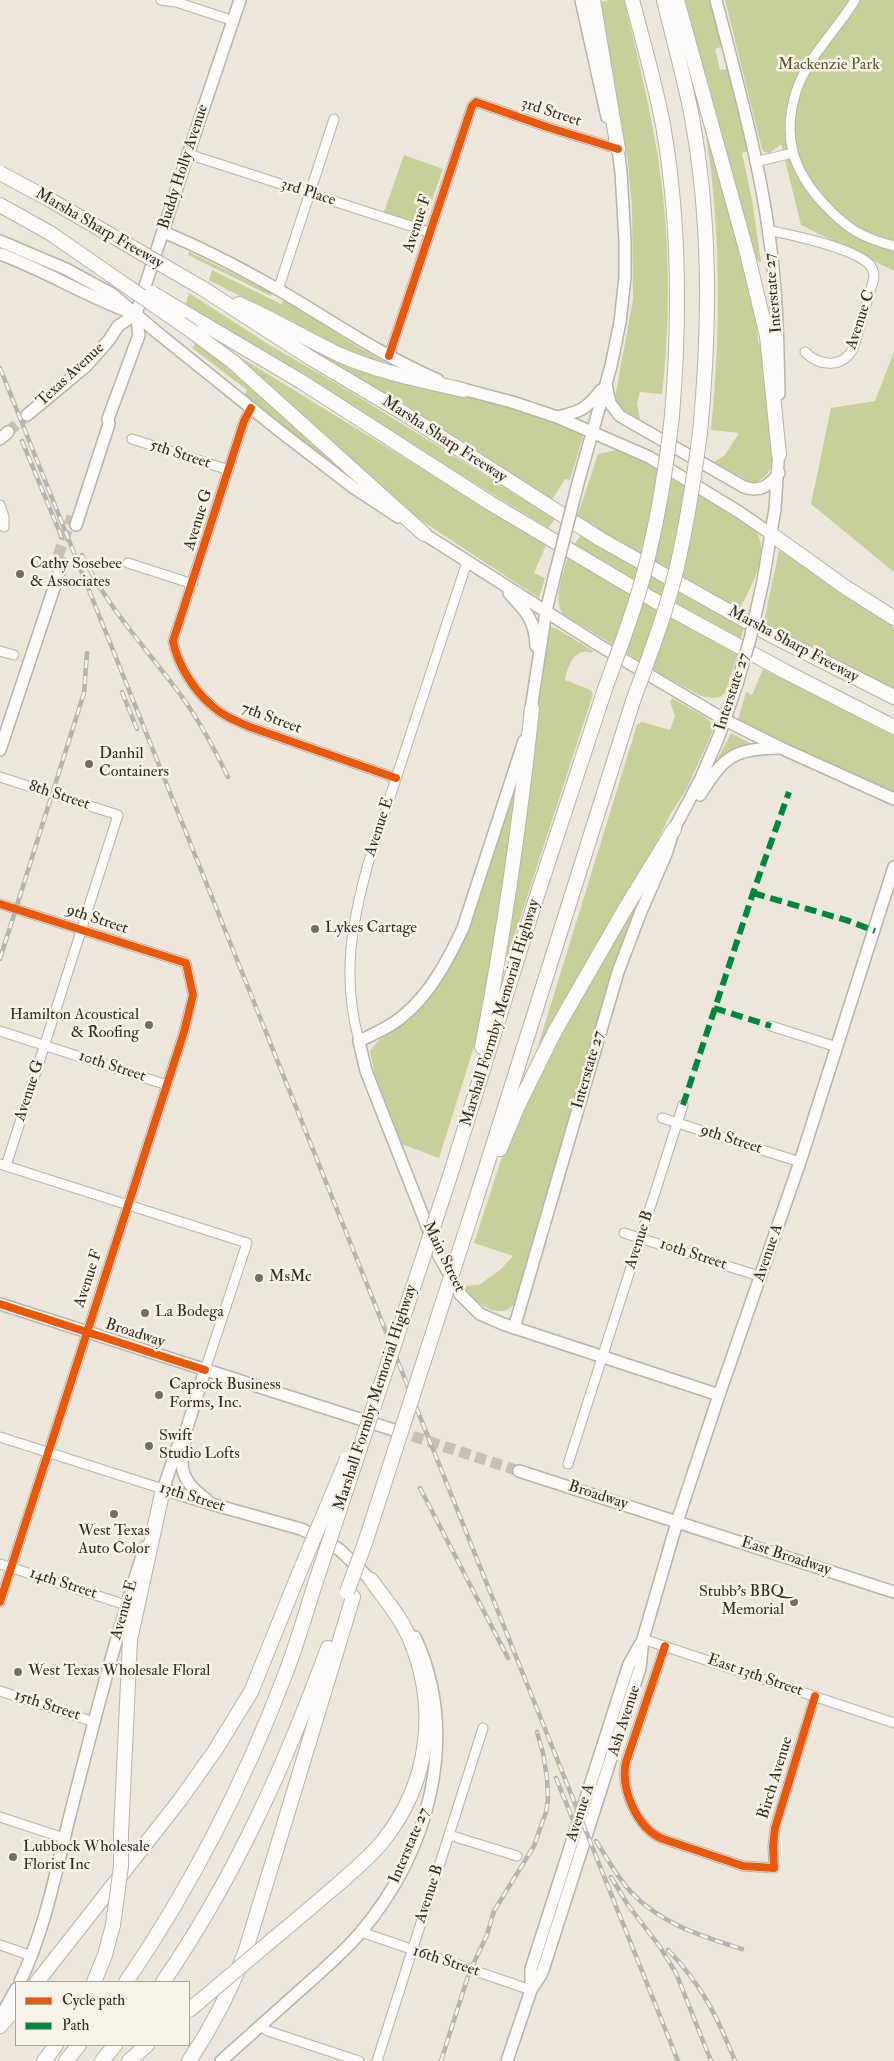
<!DOCTYPE html>
<html>
<head>
<meta charset="utf-8">
<style>
	body { margin:0 }
	#map { position:relative; width:894px; height:2061px; overflow:hidden; background:#ece6db; font-family:"IM FELL Double Pica",serif }
	canvas { display:block }
	.legend { position:absolute; left:15px; top:1981px; width:175px; height:65px; box-sizing:border-box; background:#f7f3e8; border:1px solid #aca397; margin:0; padding:6px 9px; list-style:none; font-size:15px; color:#3b2a1e }
	.legend li { display:flex; align-items:center; gap:10px; height:25px }
	.legend b { width:25px; border:1px solid #aca397 }
</style>
</head>
<body>
<div id="map">
<canvas width="894" height="2061"></canvas>
<ul class="legend">
<li><b style="height:6px;background:#e8590c"></b>Cycle path</li>
<li><b style="height:6px;background:#00873e"></b>Path</li>
</ul>
</div>
<script>
const context = document.querySelector('canvas').getContext('2d');
context.lineJoin = 'round';
function fillPath(path, color) {
  context.fillStyle = color;
  context.fill(path, 'evenodd');
}
function trace(path, color, width, dash) {
  context.strokeStyle = color;
  context.lineWidth = width;
  context.lineCap = dash ? 'butt' : 'round';
  context.setLineDash(dash || []);
  context.stroke(path);
}
function label(font, color, halo, rows, align = 'center') {
  context.font = font + ' "IM FELL Double Pica",serif';
  context.lineWidth = 5;
  context.setLineDash([]);
  context.textBaseline = 'middle';
  context.strokeStyle = halo;
  context.fillStyle = color;
  for (const [text, x, y, turn = 0] of rows) {
    context.save();
    context.translate(x, y);
    context.rotate((+turn || 0) * Math.PI / 180);
    context.textAlign = isNaN(turn) ? turn : align;
    if (halo) context.strokeText(text, 0, 0);
    context.fillText(text, 0, 0);
    context.restore();
  }
}
fillPath(new Path2D(`
	M608 0H624C636 51 649 101 657 152 670 229 671 317 662 394L640 392 637 404 640 420 622 410 615 397 633 300 632 207 628 163 599 3Z
	M685 0H712L723 46 715 49 720 70 728 69 748 151 742 153 752 200 761 262 757 261Z
	M725 0H894V271L801 225 781 144 770 153 764 152 762 149Z
	M710 134 757 323 758 343 761 344C766 375 780 435 772 465 769 473 762 481 753 483L743 480V478L714 462 725 455 739 433 711 430C721 331 721 233 706 135Z
	M404 155 443 169 423 226 384 212Z
	M189 252 263 288 272 293 271 296 188 255Z
	M212 270 281 304 284 300 358 347 390 365 389 367C358 357 326 345 299 326L209 280Z
	M189 293 271 346 346 389 555 519 548 528 185 306Z
	M289 338 561 424 584 433 570 480 565 479 552 500Z
	M197 342 253 390H256L354 478 352 480 244 395 247 390 192 348Z
	M894 352V572L811 504 831 408 875 401Z
	M235 354 546 545 534 573 545 578 539 598 413 515 233 357Z
	M616 450 644 462 755 530C772 552 750 589 739 610L577 517 598 454Z
	M581 535 744 628 740 641 573 546Z
	M779 550 894 627V689L764 622Z
	M568 556 738 654 725 693 720 697 713 698 701 696 664 676 563 614C552 598 564 573 568 556Z
	M548 626 557 629 593 651 592 653C574 647 568 666 565 680L591 690 593 694 508 956 504 954 528 795 540 678Z
	M763 669 894 736V793L762 733 738 720 746 692 752 695Z
	M672 698 705 717 715 726 687 788 670 815 644 868 538 1054 536 1053 637 725 642 722 670 730 675 716 670 702Z
	M731 733 754 745 720 759 718 758Z
	M510 796 514 797 500 922 481 1024 439 1158 402 1144 375 1076 370 1051 378 1041 403 1022 451 964 467 932Z
	M633 911 636 912 518 1299C502 1325 476 1304 463 1286L479 1285 500 1270 513 1256 474 1243 501 1160 516 1123 553 1046Z`), '#c7d098');
trace(new Path2D(`
	M8 432 27 415
	M58 556 72 516
	M397 1431 519 1471`), '#c9c0b5', 11, [11, 5.5]);
const minor = new Path2D(`
	M161 0 176 2 234 21
	M855 0C837 30 806 59 796 92 782 137 793 171 824 204 846 228 862 238 894 246
	M188 154 429 232
	M755 162 793 153
	M768 230C792 235 851 247 869 264 873 268 874 273 874 278L853 349C842 368 820 367 805 352
	M278 290 334 119
	M389 356 472 106 476 102 547 127 618 149
	M251 408 244 421 173 641C177 663 193 689 210 704 221 715 236 721 250 727L396 778
	M132 439 229 470
	M0 505 4 517V527
	M128 563 193 584
	M0 651 14 655
	M0 777 118 815 6 1166
	M0 904 186 963 193 995 184 1032 0 1602
	M771 1026 837 1047
	M0 1031 167 1085
	M359 1041C342 978 351 926 368 864L467 562
	M662 1118 800 1162
	M0 1164 247 1243 205 1370
	M624 1233 762 1277
	M0 1437 163 1489
	M568 1464 683 1105
	M0 1564 126 1605
	M643 1639 894 1723
	M665 1646 626 1762C620 1788 637 1829 663 1839L743 1866 774 1868 773 1846 775 1828 815 1696
	M0 1691 94 1722
	M0 1817 64 1838
	M449 1835 517 1856
	M361 1932 531 1990
	M0 1945 32 1956
	M260 2026 268 2031 359 2061
	M377 2061 483 1728`);
const major = new Path2D(`
	M581 0 607 117
	M716 0C736 78 760 162 770 242 777 293 778 343 779 394
	M163 232C203 248 242 269 279 290 332 321 382 356 438 380
	M0 241 66 269 112 294 159 334 281 432 354 488 398 517
	M0 254C44 270 84 295 127 311
	M606 384 610 403 620 416 744 487C760 493 770 485 779 473
	M455 387 512 402 557 417 649 457 739 512 771 534
	M27 415 86 366 109 340 118 326 136 314
	M557 417C580 412 587 409 601 390
	M0 439 8 432
	M578 483 611 366 620 322 625 277V240L621 172 618 149 615 141
	M76 525 109 424 108 419 139 335 136 314 188 154 240 0
	M418 530 597 644 725 720 781 748 894 799
	M763 581 775 509 779 448
	M509 593C526 611 535 620 536 646
	M530 716 546 611 554 578
	M524 741 463 928C448 960 431 993 403 1016 390 1027 374 1034 359 1041L366 1071 438 1254 460 1294 480 1314 503 1324 719 1395
	M0 750 62 564
	M700 795C724 757 732 749 779 748
	M0 1304 397 1431
	M514 1328 618 972 640 914 666 854 674 829 701 778 719 736 737 684
	M185 1438C185 1446 182 1454 182 1462 182 1480 194 1490 207 1500
	M519 1471 894 1592
	M163 1489 215 1505 301 1529 324 1540 340 1550 376 1585
	M161 1496 177 1448 185 1434 205 1370
	M20 1982C45 1930 56 1871 70 1815 93 1725 116 1635 145 1547
	M531 1990V1969L629 1664 641 1643
	M0 2018 16 1989
	M221 2061C249 2036 277 2011 306 1985 324 1969 344 1952 360 1933 429 1853 461 1736 415 1637
	M507 2061 531 1990 542 1973 640 1668 643 1639 677 1522 719 1395 800 1162 894 867`);
const highway = new Path2D(`
	M593 0 618 149
	M632 0C643 41 655 83 663 125 680 222 680 319 672 416
	M664 0C673 39 685 79 692 118 711 223 710 327 700 433
	M677 0 747 253 767 336 779 455
	M0 205 50 233
	M202 288 309 357 400 411 600 539 771 635 894 697
	M239 304C273 319 305 338 338 354 378 372 420 380 463 390
	M182 311 302 382 490 503 652 599 786 672 894 727
	M193 332 233 362 424 534
	M771 534 845 587 894 618
	M482 1047C504 934 520 822 532 709
	M500 1149 517 1108 555 1031 625 909 674 829
	M450 1176 534 905 606 686
	M472 1212 633 701
	M121 1834 130 1640 163 1489
	M272 1940C294 1922 315 1904 336 1886 352 1872 369 1858 383 1841 430 1782 439 1706 409 1637 400 1616 384 1598 371 1580
	M37 1982 180 1800 216 1749 251 1692 300 1571
	M94 1982 105 1955 113 1925
	M126 1982C191 1887 244 1783 285 1675 297 1644 306 1612 316 1581
	M163 1982C234 1879 285 1765 328 1648
	M189 2010 200 2001
	M0 2026 16 2008
	M44 2061 56 2045
	M66 2061 79 2045
	M102 2061 115 2045
	M129 2061 147 2045
	M189 2061C212 2027 230 1992 245 1953L353 1597`);
trace(minor, '#b8b3ab', 11);
trace(major, '#b8b3ab', 14);
trace(highway, '#b8b3ab', 16);
trace(minor, '#fcfbfa', 9);
trace(major, '#fcfbfa', 11);
trace(highway, '#fcfbfa', 14);
const rail = new Path2D(`
	M0 368 678 2061
	M22 441 62 538
	M82 555C107 607 146 648 180 694 199 720 214 748 228 777
	M122 692 137 729
	M0 959 84 693 87 653
	M420 1488 508 1658
	M556 1778 573 1820
	M596 1841C607 1858 617 1877 631 1892 661 1924 701 1936 742 1949
	M611 1877 628 1905 660 1947 676 1973 711 2061
	M668 1950C702 1985 717 2016 735 2061
	M441 2061 469 1973 487 1935 494 1911 534 1846 546 1812 548 1800 547 1778 543 1753 537 1732`);
trace(rail, '#b6b4b0', 4.5);
trace(rail, '#f7f3e8', 2.5, [8]);
const majorBridge = new Path2D(`
	M554 578 578 483
	M737 684 750 639 763 581`);
const highwayBridge = new Path2D(`
	M0 173 52 201 202 288
	M50 233 193 332
	M152 293 182 311
	M606 686C623 639 641 593 651 544 661 502 667 459 672 416
	M633 701C649 657 666 613 677 567 687 523 694 478 700 433
	M300 1571 347 1459
	M316 1581 450 1176
	M347 1592 365 1543 472 1212
	M113 1925 121 1866V1834
	M200 2001 272 1940`);
trace(majorBridge, '#b8b3ab', 14, []);
trace(highwayBridge, '#b8b3ab', 16, []);
trace(majorBridge, '#fcfbfa', 11);
trace(highwayBridge, '#fcfbfa', 14);
trace(new Path2D(`
	M753 893 849 921 875 931
	M714 1008 771 1026
	M683 1105 753 893 789 792`), '#00873e', 6, [12, 6]);
trace(new Path2D(`
	M389 356 472 106 476 102 547 127 618 149
	M251 408 244 421 173 641C177 663 193 689 210 704 221 715 236 721 250 727L396 778
	M0 904 186 963 193 995 184 1032 0 1602
	M0 1304 205 1370
	M665 1646 626 1762C620 1788 637 1829 663 1839L743 1866 774 1868 773 1846 775 1828 815 1696`), '#e8590c', 8);
for (const [x, y, r, color] of [
	[20,574,5,"#796c60"],
	[89,764,5,"#796c60"],
	[315,929,5,"#796c60"],
	[149,1025,5,"#796c60"],
	[259,1278,5,"#796c60"],
	[145,1313,5,"#796c60"],
	[159,1395,5,"#796c60"],
	[149,1446,5,"#796c60"],
	[114,1514,5,"#796c60"],
	[794,1602,5,"#796c60"],
	[18,1672,5,"#796c60"],
	[13,1857,5,"#796c60"]
]) {
  const dot = new Path2D();
  dot.arc(x, y, r, 0, 2 * Math.PI);
  context.fillStyle = color;
  context.fill(dot);
  trace(dot, '#f7f3e8', 2);
}
label('16px', '#5c5632', '#f7f3e8', [
	["Mackenzie Park",829,66]
]);
label('16px', '#3b2a1e', '#f7f3e8', [
	["3rd Street",551,113,18],
	["Buddy Holly Avenue",184,167,-72],
	["3rd Place",308,193,18],
	["Avenue F",418,224,-72],
	["Marsha Sharp Freeway",99,229,30],
	["Interstate 27",774,293,-95],
	["Avenue C",861,320,-72],
	["Texas Avenue",71,375,-43],
	["Marsha Sharp Freeway",444,440,33],
	["5th Street",180,455,18],
	["Avenue G",199,520,-73],
	["Marsha Sharp Freeway",793,645,28],
	["Interstate 27",733,692,-72],
	["7th Street",271,719,20],
	["8th Street",59,796,18],
	["Avenue E",380,827,-72],
	["9th Street",97,920,18],
	["Marshall Formby Memorial Highway",501,1013,-73],
	["10th Street",112,1067,18],
	["Interstate 27",589,1070,-74],
	["Avenue G",30,1091,-72],
	["9th Street",731,1140,18],
	["Avenue B",640,1240,-72],
	["Avenue A",769,1253,-71],
	["10th Street",693,1255,18],
	["Main Street",443,1257,64],
	["Avenue F",89,1279,-72],
	["Broadway",135,1334,18],
	["Marshall Formby Memorial Highway",376,1398,-72],
	["Broadway",598,1496,18],
	["13th Street",192,1498,17],
	["East Broadway",786,1557,18],
	["14th Street",63,1584,18],
	["Avenue E",125,1610,-74],
	["East 13th Street",755,1676,19],
	["15th Street",47,1706,18],
	["Ash Avenue",625,1721,-72],
	["Birch Avenue",776,1778,-73],
	["Avenue A",581,1813,-72],
	["Interstate 27",410,1846,-67],
	["Avenue B",430,1894,-72],
	["16th Street",446,1962,18]
]);
label('16px', '#3b2a1e', '#f7f3e8', [
	["Cathy Sosebee",30,565],
	["& Associates",30,583],
	["Danhil",99,755],
	["Containers",99,773],
	["Lykes Cartage",325,929],
	["Hamilton Acoustical",139,1016,"right"],
	["& Roofing",139,1034,"right"],
	["MsMc",269,1278],
	["La Bodega",155,1313],
	["Caprock Business",169,1386],
	["Forms, Inc.",169,1404],
	["Swift",159,1437],
	["Studio Lofts",159,1455],
	["West Texas",114,1532,"center"],
	["Auto Color",114,1550,"center"],
	["Stubb's BBQ",784,1593,"right"],
	["Memorial",784,1611,"right"],
	["West Texas Wholesale Floral",28,1672],
	["Lubbock Wholesale",23,1848],
	["Florist Inc",23,1866]
], 'left');
</script>
</body>
</html>
